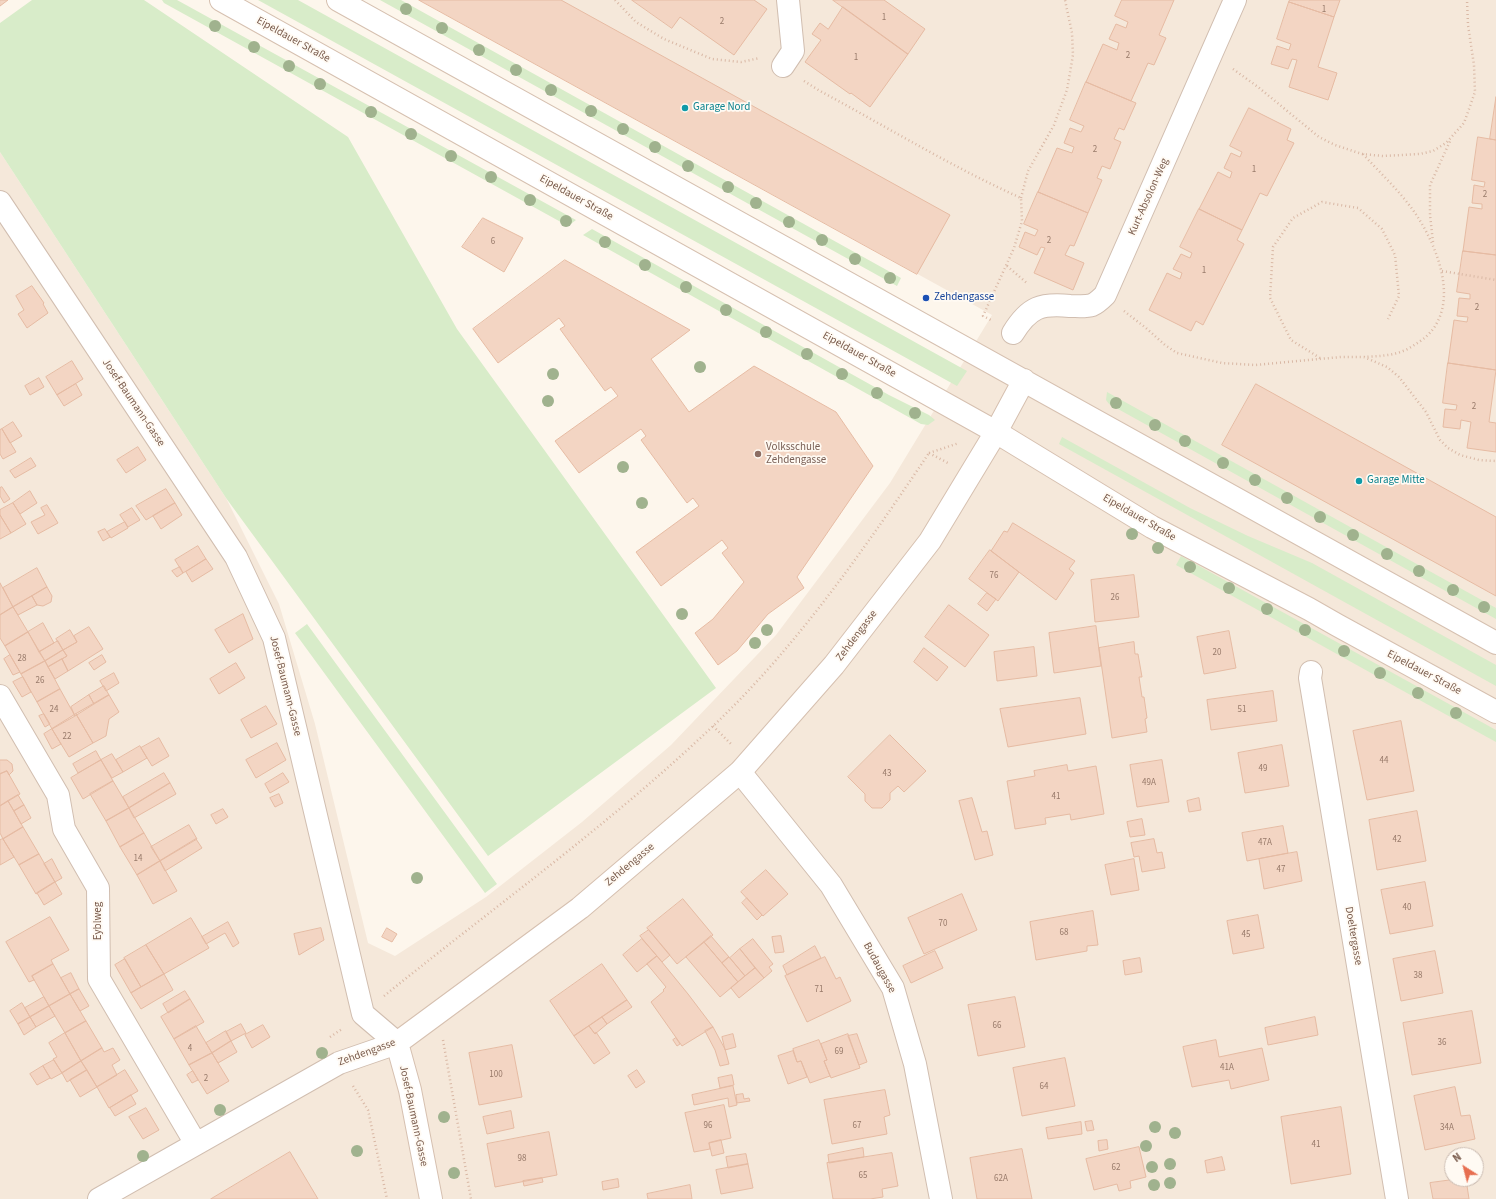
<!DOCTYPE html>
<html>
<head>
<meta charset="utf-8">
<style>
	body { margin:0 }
	#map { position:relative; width:1496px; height:1199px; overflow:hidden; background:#fdf6ec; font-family:"Source Sans 3",sans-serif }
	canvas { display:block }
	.north { position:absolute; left:1444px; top:1147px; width:40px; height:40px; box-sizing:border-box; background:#fffaf3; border:1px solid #cabbb1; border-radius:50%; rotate:324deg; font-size:11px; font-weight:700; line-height:16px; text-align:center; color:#7a5c4d }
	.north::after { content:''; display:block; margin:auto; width:14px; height:18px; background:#e76f51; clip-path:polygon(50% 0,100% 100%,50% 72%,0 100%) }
</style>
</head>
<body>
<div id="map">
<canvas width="1496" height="1199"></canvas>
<div class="north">N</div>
</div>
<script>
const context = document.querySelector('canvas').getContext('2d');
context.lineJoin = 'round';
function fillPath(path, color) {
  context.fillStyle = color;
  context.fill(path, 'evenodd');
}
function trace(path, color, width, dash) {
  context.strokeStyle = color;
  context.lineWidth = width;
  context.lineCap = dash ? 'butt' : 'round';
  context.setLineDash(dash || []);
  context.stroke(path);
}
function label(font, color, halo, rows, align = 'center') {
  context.font = font + ' "Source Sans 3",sans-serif';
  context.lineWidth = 3.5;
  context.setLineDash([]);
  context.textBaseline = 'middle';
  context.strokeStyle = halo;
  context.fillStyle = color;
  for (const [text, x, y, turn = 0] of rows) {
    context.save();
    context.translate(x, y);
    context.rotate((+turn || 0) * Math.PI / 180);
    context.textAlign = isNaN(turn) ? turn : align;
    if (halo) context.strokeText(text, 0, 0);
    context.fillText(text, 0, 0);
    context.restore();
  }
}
fillPath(new Path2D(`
	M420 0H1496V1199H0V152L226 498 279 604 315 724 368 943 395 956 486 897 582 822 671 745 776 635 890 483 992 315ZM1452 1155H1476V1179H1452Z`), '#f5e8da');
fillPath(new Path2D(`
	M32 0H144L348 137 457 329 716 688 488 856 226 498 0 152V23Z
	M162 0H177L576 220 568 226 164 3Z
	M258 0H298L967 371 957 386Z
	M380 0H401L901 278 897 286Z
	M592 229 889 395 929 415 935 420 928 425 921 424 583 235Z
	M1107 392 1496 608V619L1109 404 1106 400Z
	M1062 437 1190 508 1248 536 1312 563 1496 665V686L1059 444Z
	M1181 556 1496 730V742C1389 684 1283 623 1176 565Z
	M307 624 497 884 485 893 295 633Z`), '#d8ecc9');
const building = new Path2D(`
	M0 0H8L0 6Z
	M419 0H561L950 215 917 274Z
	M632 0H754L767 9 734 55 680 17 672 28Z
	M833 0H884L925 29 908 54Z
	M1122 0H1174L1159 35 1166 38 1154 65 1148 63 1131 101 1086 82 1103 44 1117 50 1119 43 1109 39 1116 24 1126 28 1128 22 1115 16Z
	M1290 0H1340L1334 17 1289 2Z
	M1289 2 1334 17 1318 67 1337 73 1328 100 1289 87 1297 60 1292 59 1288 69 1271 64 1277 46 1289 50 1291 44 1277 39Z
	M843 7 908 54 870 107 851 93 850 94 805 62 821 40 812 34 820 23 828 29Z
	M1086 82 1136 103 1124 130 1119 128 1114 139 1121 142 1110 169 1102 166 1097 178 1102 180 1088 213 1038 192 1057 148 1072 153 1074 147 1064 143 1070 128 1081 132 1084 126 1070 120Z
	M1496 97V140L1490 139Z
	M1249 108 1291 129 1287 140 1294 143 1267 196 1260 193 1242 230 1199 209 1218 172 1230 178 1232 172 1224 168 1231 153 1240 157 1242 152 1230 146Z
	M1478 137 1496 140V255L1463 251 1469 207 1482 209V204L1472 203 1474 185 1484 187 1485 182 1472 180Z
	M1038 192 1088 213 1074 246 1070 245 1065 255 1084 263 1073 290 1034 273 1045 248 1041 247 1037 255 1019 247 1025 232 1035 236 1038 230 1024 224Z
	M1199 209 1242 230 1237 240 1244 244 1203 325 1196 321 1191 331 1149 310 1167 273 1180 279 1182 273 1173 269 1181 254 1190 258 1192 253 1180 247Z
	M483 218 523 238 504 272 462 247Z
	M1463 251 1496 255V370L1448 363 1454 320 1467 322 1468 317 1457 316 1459 298 1470 299V294L1457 292Z
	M565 260 690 330 651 359 689 412 754 366 836 412 873 466 797 577 804 588 768 614 737 651 718 665 695 633 713 619 744 582 722 553 728 548 722 540 661 586 636 552 699 506 693 498 687 503 641 440 646 436 641 429 579 473 555 441 618 396 611 387 605 391 560 329 565 326 559 318 498 363 473 329Z
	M32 286 44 303 43 304 48 313 27 328 18 314 24 310 16 296Z
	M72 361 83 379 57 395 46 377Z
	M1448 363 1496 370 1489 422 1496 423V452L1467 448 1471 422 1461 420 1460 429 1443 427 1445 409 1456 410 1457 405 1443 403Z
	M39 378 44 387 30 395 25 386Z
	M76 384 82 395 64 406 57 395Z
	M1256 384 1496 517V596L1222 445Z
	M13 422 22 436 10 443 2 429Z
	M2 429 16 452 3 459 0 454V430Z
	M138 447 146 460 126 473 117 460Z
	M31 458 36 466 15 478 10 471Z
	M2 487 10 499 4 503 0 496V488Z
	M166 489 175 503 146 520 136 506Z
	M30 491 37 503 20 514 13 503Z
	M13 503 26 524 11 533 0 515V510Z
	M175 503 182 515 161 529 153 516Z
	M47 505 58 523 38 534 31 522 45 515 41 508Z
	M132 508 140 520 128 527 120 515Z
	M0 515 11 533 0 539Z
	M125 522 128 528 111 538 107 532Z
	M1013 523 1075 561 1069 569 1074 573 1056 600 991 551 1004 531 1007 532Z
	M105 529 110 537 103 541 98 532Z
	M198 546 206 559 183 573 175 560Z
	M990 550 1019 572 998 601 969 579Z
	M206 559 213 569 192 582 186 572Z
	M180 567 183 573 177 577 172 571Z
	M37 568 47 587 13 607 3 588Z
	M1134 575 1139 617 1095 622 1091 580Z
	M0 583 13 607 0 615Z
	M47 587 52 596 51 602 43 606 37 605 32 596Z
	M987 593 996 599 987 611 978 604Z
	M32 596 37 605 18 615 13 607Z
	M949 605 989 635 965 667 925 637Z
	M13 607 28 632 5 646 0 638V615Z
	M243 614 253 639 229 653 215 630Z
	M43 623 54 643 39 652 28 632Z
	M1096 626 1101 666 1054 673 1049 633Z
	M89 627 103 649 68 671 62 659 67 656 63 650 77 642 74 636Z
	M70 630 77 642 63 650 56 639Z
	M1229 631 1236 668 1204 674 1197 637Z
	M28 632 45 661 21 674 5 646Z
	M58 641 63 650 45 661 39 652Z
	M1134 642 1135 654H1138L1142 677H1139L1142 697H1144L1147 718 1145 719 1147 732 1112 738 1099 648Z
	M1034 647 1037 676 997 681 994 652Z
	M924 648 948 667 937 681 914 662Z
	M63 650 67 656 48 667 45 661Z
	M10 655 20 672 13 675 4 659Z
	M102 655 106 662 94 670 89 663Z
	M62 659 68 671 55 679 48 667Z
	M45 661 60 689 37 702 21 674Z
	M236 663 245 678 219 694 210 679Z
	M114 673 119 683 106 691 100 681Z
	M23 677 31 692 22 697 13 682Z
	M104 686 109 695 94 704 89 695Z
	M60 689 75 716 52 729 37 702Z
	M1273 691 1277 721 1211 730 1207 700Z
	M89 695 94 704 75 716 71 707Z
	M109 695 119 712 109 719 106 736 93 743 76 714Z
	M1080 698 1086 734 1008 747 1000 709Z
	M266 706 277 724 251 738 241 720Z
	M44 714 50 724 45 727 39 716Z
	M76 714 93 743 69 757 52 729Z
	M1401 721 1414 791 1367 800 1353 731Z
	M52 729 61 744 52 749 44 734Z
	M890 735 926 771 904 792 898 786 890 793V800L882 808H872L865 801V794L848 777Z
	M159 738 169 756 152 766 141 748Z
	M277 743 286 760 256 778 246 760Z
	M1282 745 1289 786 1245 793 1238 753Z
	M140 746 147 758 123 772 116 760Z
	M96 751 101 760 78 773 73 764Z
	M112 754 123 772 112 778 101 760Z
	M0 760H7L12 764 13 771 9 775 7 771 0 774Z
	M101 760 113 781 83 799 71 778Z
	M1162 760 1169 802 1137 807 1130 765Z
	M1067 765 1068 771 1096 766 1104 814 1071 820 1070 814 1045 818 1046 824 1015 829 1007 781 1035 776 1034 771Z
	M7 771 20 794 0 806V774Z
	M164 773 170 783 129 808 123 797Z
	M283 773 289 782 270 793 265 784Z
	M113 781 129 808 106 821 90 794Z
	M170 783 176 794 134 818 129 808Z
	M279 794 283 803 275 807 270 798Z
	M18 795 24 805 14 811 8 801Z
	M972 798 982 832 987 831 993 855 975 860 959 801Z
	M1199 798 1201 810 1189 812 1187 801Z
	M8 801 23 827 3 839 0 833V806Z
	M24 805 31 818 21 824 14 811Z
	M129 808 144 833 120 847 106 821Z
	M223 809 228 817 216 824 211 815Z
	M1417 811 1426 861 1377 870 1369 820Z
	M1142 819 1145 835 1130 837 1127 822Z
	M189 825 197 839 160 861 151 847Z
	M1283 826 1288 853 1247 861 1242 833Z
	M23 827 39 854 19 865 3 839Z
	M144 833 160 861 137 875 120 847Z
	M3 839 14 857 0 865V840Z
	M196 839 202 848 165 871 160 861Z
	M1154 839 1157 853 1162 852 1165 868 1142 872 1139 856 1134 857 1131 843Z
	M1297 852 1302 881 1264 889 1259 859Z
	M39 854 55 882 36 894 19 865Z
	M52 859 62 878 55 882 44 864Z
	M1134 859 1139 890 1111 895 1105 865Z
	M160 861 177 891 153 904 137 875Z
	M766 870 788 894 763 916 741 892Z
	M55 882 62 894 44 905 37 893Z
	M1425 882 1433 926 1390 934 1381 890Z
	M962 894 977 930 924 954 908 918Z
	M747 898 762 915 757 920 742 903Z
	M683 899 713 935 677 964 647 928Z
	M1093 911 1098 945 1087 946V951L1036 960 1030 922Z
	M1258 915 1264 948 1233 954 1227 921Z
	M50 917 69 950 51 960 53 964 32 976 34 980 29 982 6 942Z
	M191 918 209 948 164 974 146 945Z
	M228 922 239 943 233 947 225 933 206 944 202 937Z
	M321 928 324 940 299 955 294 934Z
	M387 928 397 934 392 942 382 937Z
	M649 930 670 955 662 962 640 936Z
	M711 936 729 957 722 963 704 942Z
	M781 936 784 952 775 953 772 937Z
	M642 939 657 956 637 972 623 955Z
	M753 939 773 964 769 967 772 971 764 978 740 949Z
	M704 942 738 982 720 997 686 957Z
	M146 945 164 974 141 987 124 958Z
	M815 946 821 958 787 975 783 966Z
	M740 949 755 968 745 976 730 958Z
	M935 951 943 968 911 983 903 966Z
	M1435 951 1443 993 1401 1001 1393 959Z
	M657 956 688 994 713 1027 682 1046 651 1002 664 991 663 990 666 987 647 964Z
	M729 957 745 976 738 982 722 963Z
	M825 957 836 979 840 977 851 1001 807 1022 785 976Z
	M1140 958 1142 972 1125 975 1123 961Z
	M125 959 141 987 131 993 115 965Z
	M53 964 70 994 49 1006 32 976Z
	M602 964 627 1000 574 1036 550 1001Z
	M755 968 764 978 739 998 731 988Z
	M71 973 79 989 70 994 61 978Z
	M164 974 173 990 141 1009 131 993Z
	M79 989 89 1006 80 1011 70 994Z
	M185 991 190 999 168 1013 163 1004Z
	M70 994 86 1021 65 1033 49 1006Z
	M44 997 49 1006 30 1017 25 1008Z
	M1015 997 1025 1047 978 1056 968 1005Z
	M190 999 204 1022 174 1039 161 1017Z
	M627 1000 632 1007 607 1024 602 1017Z
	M22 1003 30 1017 18 1024 10 1011Z
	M49 1006 55 1016 36 1027 30 1017Z
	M1472 1011 1481 1063 1412 1075 1403 1023Z
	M30 1017 36 1027 24 1035 18 1024Z
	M602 1017 607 1024 595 1034 589 1026Z
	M1315 1017 1318 1035 1268 1045 1265 1028Z
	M86 1021 102 1048 81 1061 65 1033Z
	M241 1024 246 1033 231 1041 226 1032Z
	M263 1025 270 1037 252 1048 245 1035Z
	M196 1026 212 1053 189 1065 174 1039Z
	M589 1026 595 1034 596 1032 610 1053 594 1064 574 1036Z
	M713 1027 725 1049 729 1064 720 1066 715 1050 705 1031Z
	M226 1031 231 1041 212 1053 206 1043Z
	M65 1033 81 1061 62 1073 53 1059 57 1057 49 1043Z
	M733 1034 736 1047 725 1050 722 1037Z
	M848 1034 860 1068 831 1078 824 1061 827 1060 821 1044Z
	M857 1034 867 1062 859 1065 848 1036Z
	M676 1038 680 1044 677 1046 673 1040Z
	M819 1040 827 1060 824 1061 830 1076 810 1083 801 1061 797 1062 793 1049Z
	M1216 1040 1219 1057 1262 1048 1269 1080 1231 1089 1229 1080 1192 1087 1183 1047Z
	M231 1041 237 1052 218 1063 212 1053Z
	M512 1045 522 1097 479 1105 469 1053Z
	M102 1048 104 1052 113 1048 120 1060 112 1065 117 1075 97 1087 81 1061Z
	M793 1051 797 1062 801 1061 807 1077 788 1084 778 1056Z
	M212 1053 229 1081 207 1094 189 1065Z
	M1065 1058 1075 1106 1022 1116 1013 1068Z
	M54 1060 62 1073 51 1079 43 1066Z
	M81 1061 87 1070 67 1082 62 1073Z
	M43 1066 50 1078 37 1085 30 1074Z
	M87 1070 97 1087 80 1097 70 1080Z
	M125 1070 138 1091 109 1108 97 1087Z
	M637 1070 645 1082 636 1088 628 1076Z
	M193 1071 198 1080 192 1083 187 1075Z
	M732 1075 734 1085 720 1088 718 1078Z
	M733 1086 737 1105 729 1107 728 1098 694 1105 692 1095Z
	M1455 1087 1461 1116 1470 1115 1475 1139 1425 1150 1414 1096Z
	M885 1090 890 1115 884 1117 887 1134 832 1144 824 1100Z
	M743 1094 744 1099 749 1098 750 1101 737 1103 736 1095Z
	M131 1095 136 1104 115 1116 110 1108Z
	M724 1105 731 1138 709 1143 710 1149 694 1152 685 1113Z
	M1341 1107 1351 1174 1291 1184 1281 1117Z
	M146 1108 159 1130 143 1139 129 1117Z
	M511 1111 514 1128 487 1134 483 1117Z
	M1092 1121 1094 1130 1087 1131 1085 1122Z
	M1081 1122 1082 1134 1048 1139 1046 1128Z
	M549 1132 557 1175 495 1187 487 1144Z
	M721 1140 724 1153 712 1156 709 1143Z
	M1107 1140 1108 1149 1099 1151 1098 1141Z
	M1139 1147 1146 1177 1130 1181 1131 1188 1119 1191 1117 1184 1094 1190 1086 1159Z
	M863 1148 864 1157 829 1163 828 1155Z
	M1022 1149 1032 1199H977L970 1158Z
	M290 1152 318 1199H211Z
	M892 1153 898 1186 882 1189 883 1197 870 1199H833L827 1163Z
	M746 1154 748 1164 728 1168 726 1157Z
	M1222 1157 1225 1170 1207 1173 1205 1161Z
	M748 1164 753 1188 721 1194 716 1170Z
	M542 1178 543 1182 524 1186 523 1181Z
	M618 1179 619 1187 603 1190 602 1182Z
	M1457 1179H1466L1469 1199H1433L1430 1183Z
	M690 1185 692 1199H648L647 1194Z`);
fillPath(building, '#f3d5c3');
trace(building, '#e6bba3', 1);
const street = new Path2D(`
	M783 66 793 51 788 0
	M0 202 236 557 274 638 363 1014 397 1043
	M1013 333C1029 307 1041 303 1070 306 1077 306 1086 307 1092 305 1097 303 1101 299 1105 295L1235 0
	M1311 672 1310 678 1397 1199
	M0 696 58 795 64 829 98 888 99 979 196 1144
	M740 772 831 885 893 988 915 1064 941 1199
	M99 1199 339 1063 397 1043`);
const secondary = new Path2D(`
	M221 0 996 432 1152 527 1309 609 1337 625 1496 712
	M338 0 1496 643
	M431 1199 410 1090 397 1043 580 908 740 772 834 665 930 541 996 432 1024 380`);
trace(street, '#d1beb0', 24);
trace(secondary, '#d6c0b0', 24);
trace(new Path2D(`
	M615 0 636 22 664 39 712 59 741 62 760 58
	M1233 69 1258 87 1319 137 1335 145 1362 154 1383 156 1420 154 1433 151 1446 143 1464 123 1475 92 1474 65 1468 25 1467 0
	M804 81 820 91C887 127 952 167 1021 198L1022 221 1014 248 983 316 991 320
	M1363 154C1381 174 1402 193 1417 216 1440 251 1463 313 1419 342 1414 345 1409 349 1403 351 1391 356 1378 356 1364 357
	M1021 198 1028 171 1054 125 1067 90 1073 55 1072 33 1065 0
	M1433 242 1430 215V185L1451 139
	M1007 266 1028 284
	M1442 271 1496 280
	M1124 311 1146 328 1165 345 1177 353 1222 363 1255 365 1341 357H1364L1387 367 1399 377 1426 412 1440 440 1448 448 1460 455 1479 460 1496 461
	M1320 358 1291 340 1270 298 1273 247 1293 218 1322 202 1358 208 1382 229 1395 255 1399 296 1388 319
	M929 453 948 463
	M929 453 959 443
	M713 726 731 744
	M384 996C494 907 609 825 712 727 796 648 865 548 929 453
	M330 1037 342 1029
	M443 1040 471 1199
	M353 1086 368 1110 387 1199`), '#d9b8a5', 2.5, [1, 3]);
trace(street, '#fff', 22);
trace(secondary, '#fff', 22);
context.fillStyle = '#a0b28e';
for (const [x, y] of [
	[406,9],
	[215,26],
	[442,28],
	[254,47],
	[479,50],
	[289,66],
	[516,70],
	[320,84],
	[551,90],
	[591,111],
	[371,112],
	[623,129],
	[411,134],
	[655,147],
	[451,156],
	[688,166],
	[491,177],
	[728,187],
	[530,200],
	[756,203],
	[566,221],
	[789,222],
	[822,240],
	[605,242],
	[855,259],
	[645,265],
	[890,278],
	[686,287],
	[726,310],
	[766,332],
	[807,354],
	[700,367],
	[553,374],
	[842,374],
	[877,393],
	[548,401],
	[1116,403],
	[915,413],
	[1155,425],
	[1185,441],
	[1223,463],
	[623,467],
	[1255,480],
	[1287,498],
	[642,503],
	[1320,517],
	[1132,534],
	[1353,535],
	[1158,548],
	[1387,554],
	[1190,567],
	[1419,571],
	[1229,588],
	[1453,590],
	[1484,607],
	[1267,609],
	[682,614],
	[767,630],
	[1305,630],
	[755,643],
	[1344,651],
	[1380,673],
	[1418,693],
	[1456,713],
	[417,878],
	[322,1053],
	[220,1110],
	[444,1117],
	[1155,1127],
	[1175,1133],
	[1146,1146],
	[357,1151],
	[143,1156],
	[1170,1164],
	[1152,1167],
	[454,1173],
	[1170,1183],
	[1154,1185]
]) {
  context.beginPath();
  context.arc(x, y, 6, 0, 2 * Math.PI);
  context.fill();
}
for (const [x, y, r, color] of [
	[685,108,4,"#0f9aa8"],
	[926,298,4,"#1a4fb4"],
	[758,454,4,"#8d6e63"],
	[1359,481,4,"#0f9aa8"]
]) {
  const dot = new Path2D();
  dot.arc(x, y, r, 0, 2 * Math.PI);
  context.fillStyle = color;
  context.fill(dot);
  trace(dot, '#fffaf3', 1.5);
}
label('9px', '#987a6a', null, [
	["1",1324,10],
	["1",884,18],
	["2",722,22],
	["2",1128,56],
	["1",856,58],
	["2",1095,150],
	["1",1254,170],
	["2",1485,195],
	["2",1049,241],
	["6",493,242],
	["1",1204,271],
	["2",1477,308],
	["2",1474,407],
	["76",994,576],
	["26",1115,598],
	["20",1217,653],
	["28",22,659],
	["26",40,681],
	["24",54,710],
	["51",1242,710],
	["22",67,737],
	["44",1384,761],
	["49",1263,769],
	["43",887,774],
	["49A",1149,783],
	["41",1056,797],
	["42",1397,840],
	["47A",1265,843],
	["14",138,859],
	["47",1281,870],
	["40",1407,908],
	["70",943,924],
	["68",1064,933],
	["45",1246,935],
	["38",1418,976],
	["71",819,990],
	["66",997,1026],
	["36",1442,1043],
	["4",190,1049],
	["69",839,1052],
	["41A",1227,1068],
	["100",496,1075],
	["2",206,1079],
	["64",1044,1087],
	["96",708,1126],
	["67",857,1126],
	["34A",1447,1128],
	["41",1316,1145],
	["98",522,1159],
	["62",1116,1168],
	["65",863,1176],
	["62A",1001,1179]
]);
label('11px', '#7a5c4d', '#fffaf3', [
	["Eipeldauer Straße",293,40,29],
	["Kurt-Absolon-Weg",1149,197,-66],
	["Eipeldauer Straße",576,198,29],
	["Eipeldauer Straße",859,355,29],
	["Josef-Baumann-Gasse",133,403,56],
	["Eipeldauer Straße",1139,518,30],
	["Zehdengasse",857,636,-53],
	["Eipeldauer Straße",1424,673,28],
	["Josef-Baumann-Gasse",285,686,76],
	["Zehdengasse",630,865,-40],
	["Eyblweg",99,921,-90],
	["Doeltergasse",1353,936,80],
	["Budaugasse",879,968,61],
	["Zehdengasse",367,1053,-20],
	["Josef-Baumann-Gasse",413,1116,78]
]);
label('11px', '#0d838f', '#fffaf3', [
	["Garage Nord",693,108],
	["Garage Mitte",1367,481]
], 'left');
label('11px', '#164399', '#fffaf3', [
	["Zehdengasse",934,298]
], 'left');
label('11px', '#785e54', '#fffaf3', [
	["Volksschule",766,448],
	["Zehdengasse",766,461]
], 'left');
</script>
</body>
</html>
